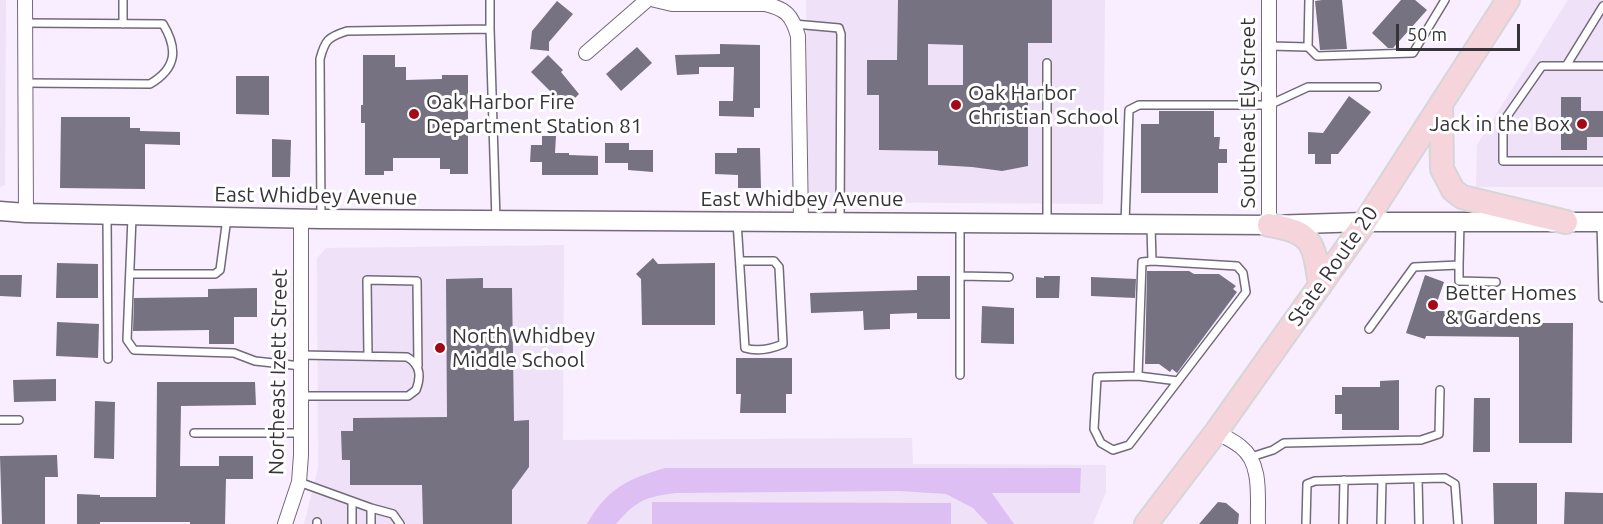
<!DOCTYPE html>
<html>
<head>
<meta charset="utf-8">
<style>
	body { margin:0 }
	#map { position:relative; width:1603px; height:524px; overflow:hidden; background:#f8eeff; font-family:Ubuntu,sans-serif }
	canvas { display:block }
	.scale { position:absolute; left:1396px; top:24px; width:124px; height:27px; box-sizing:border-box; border:3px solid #363339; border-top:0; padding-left:8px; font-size:18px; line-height:21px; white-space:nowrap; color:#363339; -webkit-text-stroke:4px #fff; paint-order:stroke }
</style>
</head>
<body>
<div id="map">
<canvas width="1603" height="524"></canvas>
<div class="scale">50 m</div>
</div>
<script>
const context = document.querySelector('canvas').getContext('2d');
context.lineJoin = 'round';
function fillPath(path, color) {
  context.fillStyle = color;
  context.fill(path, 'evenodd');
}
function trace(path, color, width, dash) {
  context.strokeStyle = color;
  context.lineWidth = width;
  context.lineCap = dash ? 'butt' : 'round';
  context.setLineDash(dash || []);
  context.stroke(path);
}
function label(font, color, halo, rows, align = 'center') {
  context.font = font + ' Ubuntu,sans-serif';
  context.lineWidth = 6;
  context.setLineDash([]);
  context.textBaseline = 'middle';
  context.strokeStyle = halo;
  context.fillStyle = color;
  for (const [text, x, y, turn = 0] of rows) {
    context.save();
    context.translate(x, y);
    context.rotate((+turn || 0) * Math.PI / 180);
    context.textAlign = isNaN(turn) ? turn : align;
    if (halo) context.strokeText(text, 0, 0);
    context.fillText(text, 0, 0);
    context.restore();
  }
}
fillPath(new Path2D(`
	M0 0H6L5 185 0 187Z
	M806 0H1105L1103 204 809 202Z
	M1568 0H1603V187H1476L1477 145Z
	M564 245 563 440 912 438 913 464 1106 465V492L1093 524H304L318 468 317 258 326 248Z`), '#efe1f8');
fillPath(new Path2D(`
	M665 468H1081L1080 493H992L1014 524H988L973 508 946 494 899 491 676 493C645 497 637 500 616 524H587C607 489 627 479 665 468Z
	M652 502 951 503V524H652Z`), '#debff3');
fillPath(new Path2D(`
	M898 0H1052V43H1028V166L1002 171 972 167 938 165V151L879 150V95H867V60H897ZM928 44 963 45V85H928Z
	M1322 0H1342L1347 49 1320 50 1315 1Z
	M1401 0H1415L1427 10 1393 48H1388L1372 33Z
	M557 1 573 14 549 42V51L530 49 532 31Z
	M720 44 760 45V108H754V117L719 116V101H733L734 67H699V74L677 75 675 55 720 54Z
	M637 47 652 63 621 91 606 74Z
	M363 55H395V67H406V80L442 79V75H468V174H450V169H440V158H393V171H384V175H365V123H361V105H363Z
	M548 55 563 70 561 72 579 94 566 107 531 72Z
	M236 76H269V115L236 114Z
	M1349 96 1371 112 1338 154H1331V164H1315V154H1308V132L1323 133Z
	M1561 97H1581V111H1603V137H1587V150H1561Z
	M1159 111H1214V137H1220L1219 149H1227V163H1218V193H1141V124H1159Z
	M61 117H130V128H140V131L180 132V145L145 144V189L60 188Z
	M542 136H556L555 153H569V155L598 156V175H542V162H530L531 145H542Z
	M272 139 291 140 290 177H272Z
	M605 143H629V150H653V172L628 170V163H605Z
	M737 148H760L761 188H738V175L715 174V153H737Z
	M653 258 658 264 715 263V325H642L641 279 636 274Z
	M57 263 98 264V298H56Z
	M1147 271H1189L1194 274H1219L1236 286 1233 289 1237 292 1177 373 1172 369 1170 372 1159 364H1145Z
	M0 275H22L21 297 0 296Z
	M1425 275 1444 282 1434 311H1503V323H1573L1572 443H1519V337L1426 336 1425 339 1406 333Z
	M917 276H950V319H917V313L890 314V329L864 330 863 311 811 313 810 293 917 290Z
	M1044 276H1060L1059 298H1036V277L1044 278Z
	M1091 277 1136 279 1135 298 1091 296Z
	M483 278V288H512L514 421 529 420V467L512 490V524H423L422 485H350V460H342L341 431H353V418L447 417 446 279Z
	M257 288V317H234V344H209V330L133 331 134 298 208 297V289Z
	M982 306 1014 308V344L981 343Z
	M57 322 99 324 98 358 56 356Z
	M736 358H792V394H786V413H740L741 394H736Z
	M56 379V401L14 402 13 380Z
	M1399 380V430H1342V414H1335V395H1342V387H1380V381Z
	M157 382H255L256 405 181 406 180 466H219V456H253V479H226L225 524H190V522H100V524H77V494L100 495V497H156Z
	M1474 398H1490V452H1473Z
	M95 401 115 402 114 459 94 458Z
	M57 455 58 477H45V524H2L0 456Z
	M1493 483H1537V524H1494Z
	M1565 492 1603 493V524H1564Z
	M1218 502 1226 503 1239 514 1238 524H1199Z`), '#767282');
const service = new Path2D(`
	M123 0V24
	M1603 6 1566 66H1542L1503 122V161H1603
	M25 23 163 24C178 49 177 68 150 84L25 83
	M794 24 839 28 841 34 840 222
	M490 29 496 220
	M1269 46 1308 47 1317 56 1413 53 1445 0
	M1308 47 1309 0
	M1566 66H1603
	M107 217 108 359
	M132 217 127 340 134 350 234 353 255 361 301 366
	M321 219 320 59C325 40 328 37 347 31L490 29V0
	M737 221 745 348C758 352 771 349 783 344L779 267 774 261H740
	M1601 222 1603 298
	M1047 223V63
	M1125 223 1129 110 1139 105H1269L1308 87H1377
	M960 225V375
	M1152 261 1237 266 1243 273 1246 292 1129 445 1113 450 1101 443 1094 429 1097 377 1138 376 1178 381
	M1459 265V281L1496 282
	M130 274H215L220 270 227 218
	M960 276 1009 277
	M1369 329 1414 267 1459 265 1460 222
	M301 355 407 357C421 365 421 377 416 390L408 396H301
	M368 356 367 280 417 281 418 366
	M1138 376 1142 262 1152 261 1151 227
	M0 420H19
	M194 433H301
	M1251 457 1273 450 1284 443 1421 440 1439 434 1440 390
	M1418 479 1419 524
	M299 482 371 508V524
	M352 501V524
	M371 508 393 514 400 524
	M317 522V524
	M1306 524 1307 484 1315 481 1445 478 1455 484 1458 524
	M1343 524 1344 480
	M1381 524 1382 480`);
const minor = new Path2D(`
	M25 0 26 213
	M655 0 672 4H765C786 9 792 15 798 36L801 221
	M586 53 647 0
	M1269 225V0
	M1216 432C1225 437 1234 441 1241 447 1263 464 1257 500 1258 524
	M285 524 299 482 301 455V219`);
const tertiary = new Path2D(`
	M0 211 26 213 321 219 1269 225 1365 222H1603`);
const primary = new Path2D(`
	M1441 104 1442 169 1453 190 1462 197 1566 222
	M1269 225C1314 232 1314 244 1320 286
	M1146 524 1216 432 1365 222 1508 0`);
trace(service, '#736a79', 10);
trace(minor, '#736a79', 16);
trace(tertiary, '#736a79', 21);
trace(primary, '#d7d6d7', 26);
trace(service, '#fff', 7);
trace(minor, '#fff', 14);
trace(tertiary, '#fff', 18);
trace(primary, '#f5d4db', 22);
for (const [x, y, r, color] of [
	[956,105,6,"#a30916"],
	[414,114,6,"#a30916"],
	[1582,124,6,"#a30916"],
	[1433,305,6,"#a30916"],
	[440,348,6,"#a30916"]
]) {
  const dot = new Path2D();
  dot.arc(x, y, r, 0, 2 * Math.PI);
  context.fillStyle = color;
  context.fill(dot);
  trace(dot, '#fff', 2);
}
label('21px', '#363339', '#fff', [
	["Oak Harbor",968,93],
	["Christian School",968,117],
	["Oak Harbor Fire",426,102],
	["Department Station 81",426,126],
	["Jack in the Box",1570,124,"right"],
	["Better Homes",1445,293],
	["& Gardens",1445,317],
	["North Whidbey",452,336],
	["Middle School",452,360]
], 'left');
label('21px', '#363339', '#fff', [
	["Southeast Ely Street",1248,113,-90],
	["East Whidbey Avenue",316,196,1],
	["East Whidbey Avenue",802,199],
	["State Route 20",1333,266,-55],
	["Northeast Izett Street",278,372,-89]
]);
</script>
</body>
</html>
